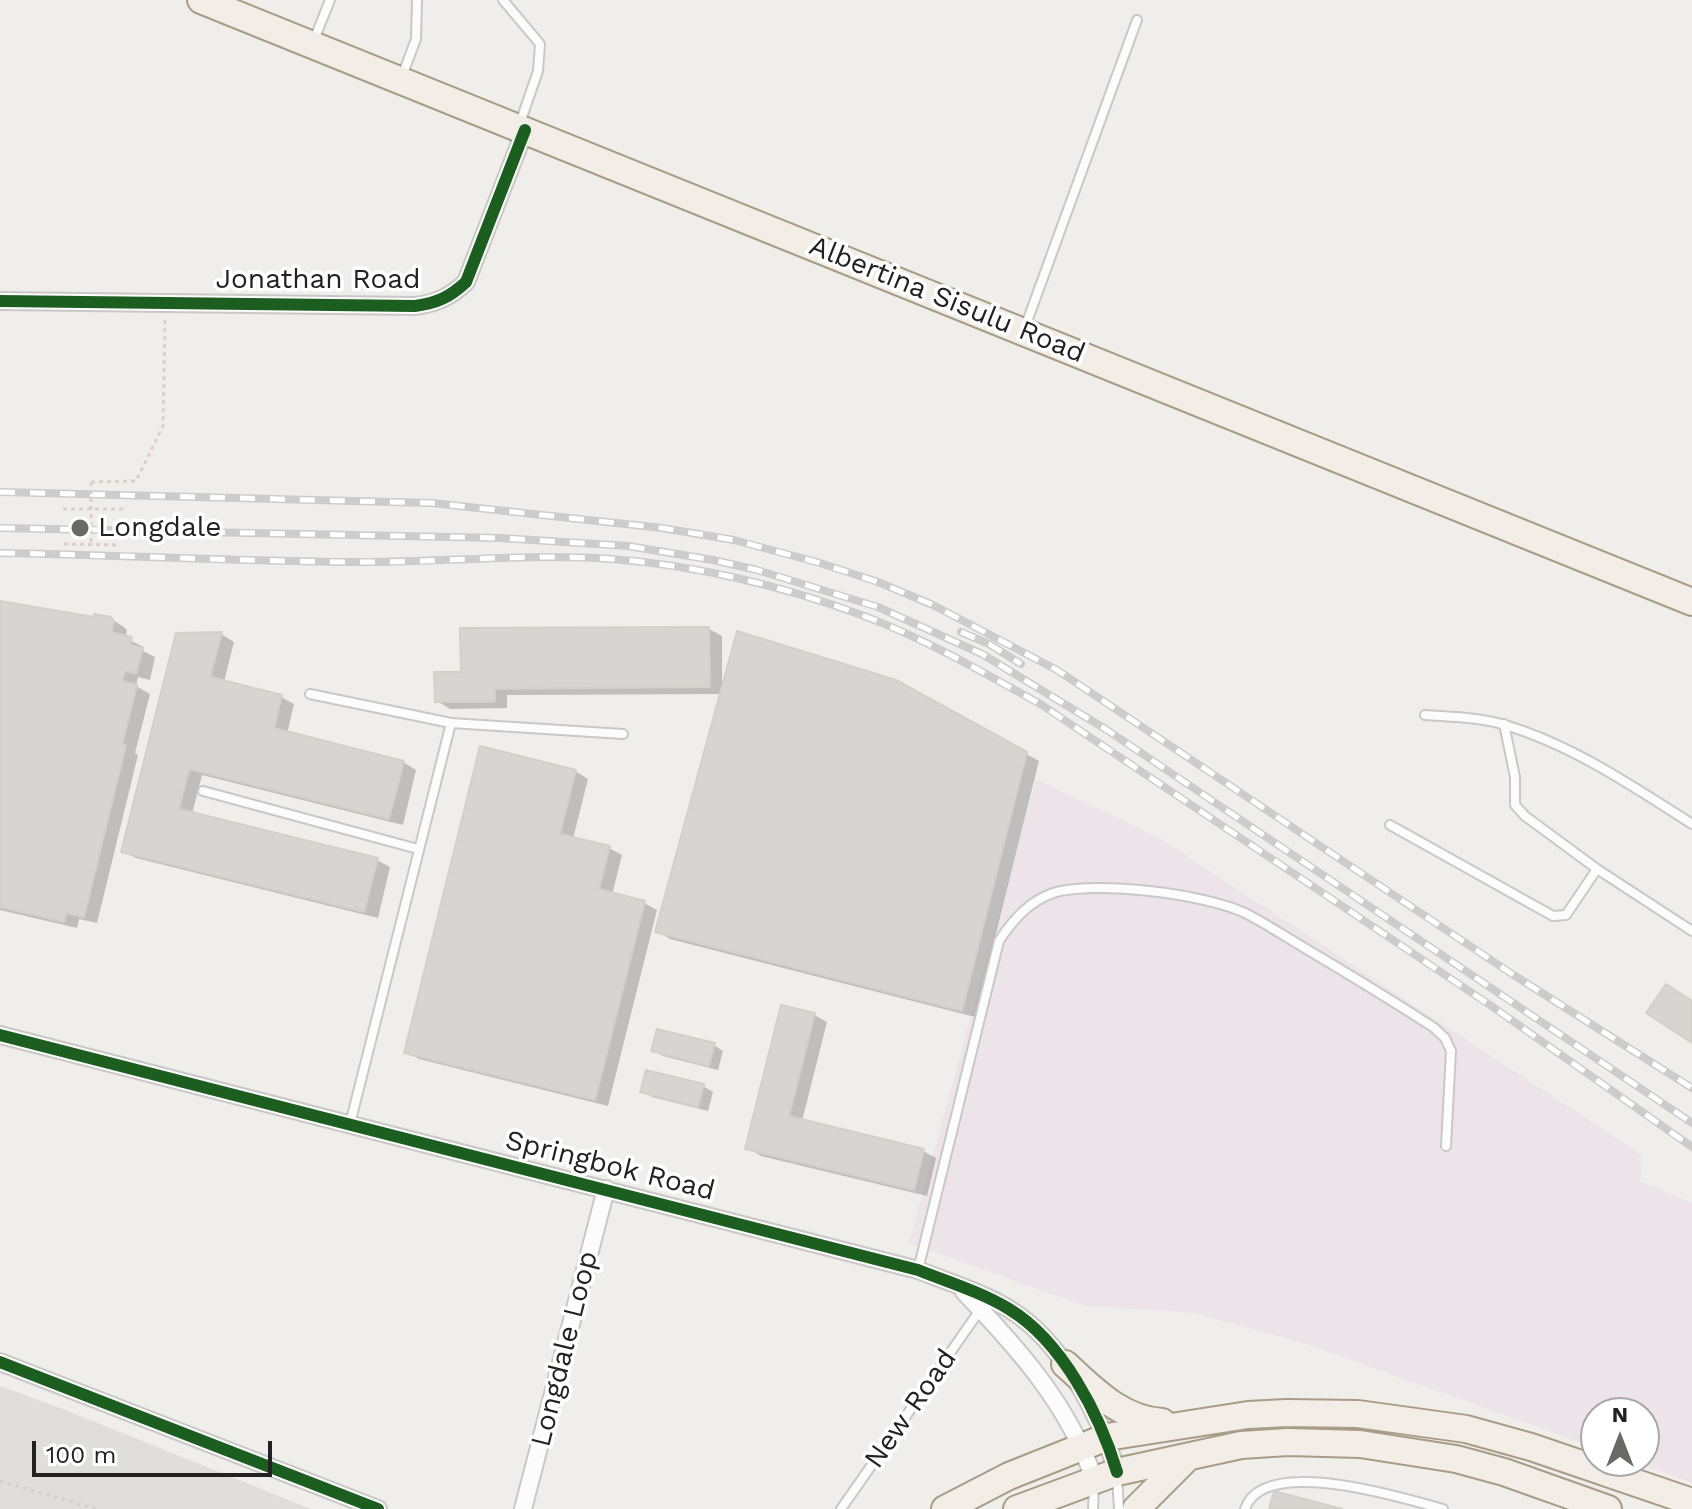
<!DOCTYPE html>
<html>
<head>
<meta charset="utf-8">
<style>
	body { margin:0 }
	#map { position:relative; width:1692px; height:1509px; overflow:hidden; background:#f0eeeb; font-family:"Work Sans",sans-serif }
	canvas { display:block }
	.north { position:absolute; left:1580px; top:1397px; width:80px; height:80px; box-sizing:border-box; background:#fff; border:2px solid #a7a7a7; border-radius:50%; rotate:0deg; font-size:22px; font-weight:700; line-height:32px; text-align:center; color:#222 }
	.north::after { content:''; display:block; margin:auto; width:28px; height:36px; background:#6a6968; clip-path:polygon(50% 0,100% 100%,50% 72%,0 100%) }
	.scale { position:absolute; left:32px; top:1441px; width:240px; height:36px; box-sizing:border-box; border:4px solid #222; border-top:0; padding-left:10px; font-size:24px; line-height:28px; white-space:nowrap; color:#222; -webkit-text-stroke:6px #fff; paint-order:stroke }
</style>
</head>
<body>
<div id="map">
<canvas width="1692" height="1509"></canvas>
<div class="north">N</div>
<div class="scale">100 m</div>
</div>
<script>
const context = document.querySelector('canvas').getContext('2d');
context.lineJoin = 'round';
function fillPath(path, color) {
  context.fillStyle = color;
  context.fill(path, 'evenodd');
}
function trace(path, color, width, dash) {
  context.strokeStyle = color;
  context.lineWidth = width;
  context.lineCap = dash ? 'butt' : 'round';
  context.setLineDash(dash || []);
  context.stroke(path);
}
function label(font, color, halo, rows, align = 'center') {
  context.font = font + ' "Work Sans",sans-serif';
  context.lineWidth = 7;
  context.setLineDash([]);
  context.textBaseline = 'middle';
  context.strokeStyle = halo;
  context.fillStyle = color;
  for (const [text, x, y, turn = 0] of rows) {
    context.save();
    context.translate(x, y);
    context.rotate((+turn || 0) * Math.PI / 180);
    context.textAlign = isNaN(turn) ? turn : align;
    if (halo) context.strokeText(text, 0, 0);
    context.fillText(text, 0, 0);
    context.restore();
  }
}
fillPath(new Path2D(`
	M0 1386 63 1409 311 1509H0Z`), '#dfdedc');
fillPath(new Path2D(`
	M1036 779 1161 839 1642 1155 1640 1181 1692 1203V1483L1632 1461H1644V1413H1596V1448L1309 1345 1194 1313 1085 1306 909 1243Z`), '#ede4e9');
fillPath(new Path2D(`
	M0 603 95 619H111L124 627 127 630 125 638 144 647 143 651 155 657 150 680 138 677 136 686 150 694 135 753 138 755 97 923 79 919 77 928 0 910Z
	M709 629 722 636V688L895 682 1039 761 975 1017 670 939 657 931 722 694 507 695V708L450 709 437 701 463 674Z
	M221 634 234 642 224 682 281 697 294 704 287 734 403 762 416 770 403 825 202 775 192 814 377 860 390 867 378 918 136 858 123 851Z
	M575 771 588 779 573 839 609 848 622 855 612 895 644 903 657 910 608 1106 419 1059 406 1052Z
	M814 1015 827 1022 802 1121 923 1151 936 1158 927 1196 761 1156 748 1148Z
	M714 1045 723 1051 718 1070 663 1056 653 1050Z
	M703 1086 713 1092 708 1111 652 1097 643 1091Z`), '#0003');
const building = new Path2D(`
	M0 601 94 617V614L111 617 114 621 111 632 132 637 130 645 143 648 136 674 125 671 122 681 137 685 122 745H126L84 917 66 913 64 922 0 907Z
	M709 627 710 687 495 689V702H435L434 672H461L460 628Z
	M737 631 896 680 1027 752 962 1011 655 932Z
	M222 632 210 677 282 695 274 728 404 761 389 819 189 769 179 809 378 858 364 912 121 852 176 633Z
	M480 746 576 770 560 834 610 846 599 889 645 901 595 1100 404 1053Z
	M1666 984 1692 1001V1043L1646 1013Z
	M781 1005 815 1013 789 1116 924 1149 914 1190 745 1149Z
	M657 1029 715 1043 709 1066 651 1051Z
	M646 1070 704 1084 698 1107 640 1092Z
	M1274 1491 1342 1509H1269Z`);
fillPath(building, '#d7d4d2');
trace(building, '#d3d0cc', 2);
const service = new Path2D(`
	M503 0 540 44 538 71 519 126
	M314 40 330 0
	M401 79 416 39 417 0
	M1024 330 1137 20
	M310 694 451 723 623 734
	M1425 715C1451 717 1479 717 1505 725 1572 745 1633 786 1692 824
	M1504 724 1515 777V805L1525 816 1597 869 1692 931
	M203 791 418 849
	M1390 825 1553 916 1566 915 1597 869
	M350 1124 451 723
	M918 1270 999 941C1013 920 1028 902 1053 893 1094 880 1206 894 1245 913 1265 923 1284 936 1303 947 1347 973 1391 1000 1433 1027L1445 1038 1451 1051 1446 1146
	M1117 1477 1119 1509
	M841 1509 980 1310
	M1093 1509 1094 1486
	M1245 1509C1263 1454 1403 1498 1443 1509`);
const minor = new Path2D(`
	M0 301 415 306C437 303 450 297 466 282L525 130
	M0 1035 918 1270C948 1282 981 1292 1009 1309 1062 1341 1100 1415 1117 1472
	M964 1292C1017 1347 1069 1405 1094 1479
	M0 1362 378 1509
	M523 1509 606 1189`);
const primary = new Path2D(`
	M201 0 1692 602
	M1065 1364C1094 1390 1120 1419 1162 1422
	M945 1509 1009 1476 1107 1437 1248 1415 1287 1413 1358 1414 1466 1429 1531 1447 1692 1502
	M1017 1509 1117 1472 1241 1445 1288 1442 1360 1444 1456 1459 1504 1472 1608 1509
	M1136 1509 1187 1458`);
trace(service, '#c9c8c7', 12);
trace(minor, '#c9c8c7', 20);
trace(primary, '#a79c86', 30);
trace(new Path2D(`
	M91 482 136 481 163 426 165 320
	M63 509H123
	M64 544 120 545
	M0 1481 97 1509`), '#dccecd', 3, [4, 4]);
trace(service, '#fdfcfc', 8);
trace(minor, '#fdfcfc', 16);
trace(primary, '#f3ede7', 26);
const rail = new Path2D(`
	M0 492 432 503 662 528 734 540 820 563 878 582 933 605 1057 670 1512 974 1692 1088
	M0 528 501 538 628 546 713 560 757 570 878 607 982 654 1107 730 1692 1123
	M0 553C117 555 234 561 351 562 437 563 524 553 611 559 695 565 784 586 864 616 926 639 984 673 1042 705L1490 1005 1692 1147
	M961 632 989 644 1021 664`);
trace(rail, '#ccc', 8);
trace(rail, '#fff', 5, [15]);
trace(new Path2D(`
	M91 482V544`), '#dccecd', 3, [4, 4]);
trace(new Path2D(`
	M0 301 415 306C437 303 450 297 466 282L525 130
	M0 1035 918 1270C948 1282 981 1292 1009 1309 1062 1341 1100 1415 1117 1472
	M0 1362 378 1509`), '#1b5e20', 12);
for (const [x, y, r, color] of [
	[80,528,10,"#6a6968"]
]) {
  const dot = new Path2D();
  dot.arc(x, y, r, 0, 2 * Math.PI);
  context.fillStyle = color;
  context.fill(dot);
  trace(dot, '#fff', 3);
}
label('28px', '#222', '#fff', [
	["Jonathan Road",318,280],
	["Albertina Sisulu Road",947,300,22],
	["Springbok Road",610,1166,14],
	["Longdale Loop",565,1349,-76],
	["New Road",911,1409,-55]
]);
label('28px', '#222', '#fff', [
	["Longdale",98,528]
], 'left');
</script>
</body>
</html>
